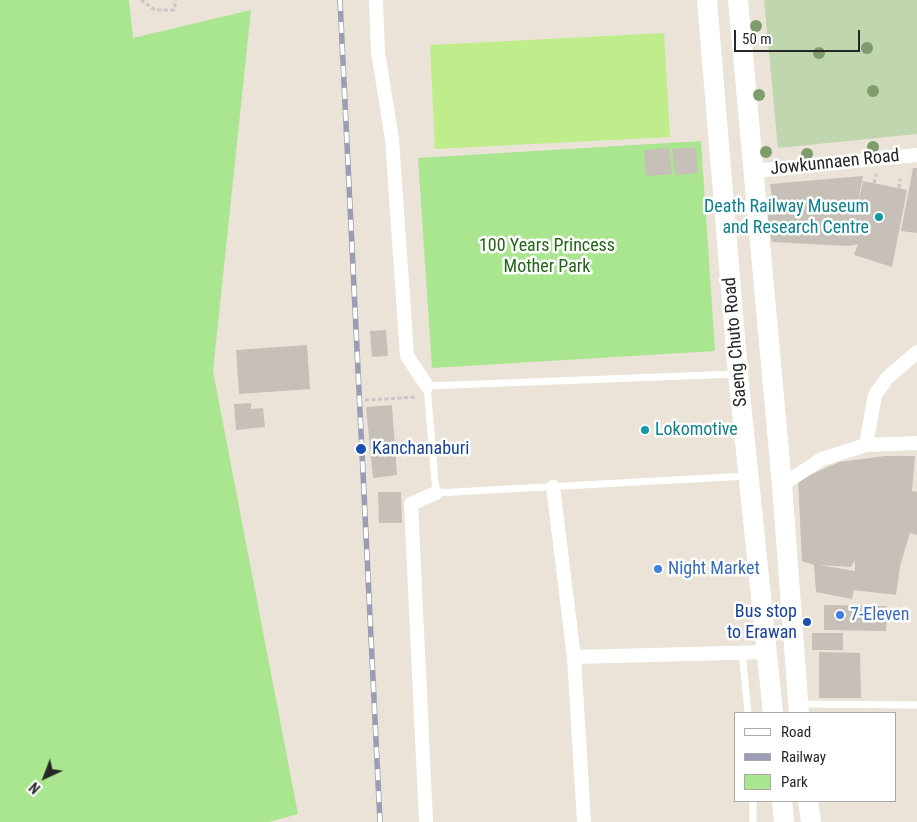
<!DOCTYPE html>
<html>
<head>
<meta charset="utf-8">
<style>
	body { margin:0 }
	#map { position:relative; width:917px; height:822px; overflow:hidden; background:#ebe3d7; font-family:"Roboto Condensed",sans-serif }
	canvas { display:block }
	.legend { position:absolute; left:734px; top:712px; width:162px; height:90px; box-sizing:border-box; background:#fff; border:1px solid #a9a9a9; margin:0; padding:6px 9px; list-style:none; font-size:15px; color:#272727 }
	.legend li { display:flex; align-items:center; gap:10px; height:25px }
	.legend b { width:25px; border:1px solid #a9a9a9 }
	.north { position:absolute; left:20px; top:752px; width:50px; height:50px; -webkit-text-stroke:4px #fff; paint-order:stroke; rotate:223deg; font-size:14px; font-weight:700; line-height:20px; text-align:center; color:#272727 }
	.north::after { content:''; display:block; margin:auto; width:18px; height:22px; background:#272727; clip-path:polygon(50% 0,100% 100%,50% 72%,0 100%) }
	.scale { position:absolute; left:734px; top:30px; width:126px; height:22px; box-sizing:border-box; border:2px solid #272727; border-top:0; padding-left:6px; font-size:15px; line-height:18px; white-space:nowrap; color:#272727; -webkit-text-stroke:4px #fff; paint-order:stroke }
</style>
</head>
<body>
<div id="map">
<canvas width="917" height="822"></canvas>
<ul class="legend">
<li><b style="height:6px;background:#fff"></b>Road</li>
<li><b style="height:6px;background:#9a9db3"></b>Railway</li>
<li><b style="height:14px;background:#aae590"></b>Park</li>
</ul>
<div class="north">N</div>
<div class="scale">50 m</div>
</div>
<script>
const context = document.querySelector('canvas').getContext('2d');
context.lineJoin = 'round';
function fillPath(path, color) {
  context.fillStyle = color;
  context.fill(path, 'evenodd');
}
function trace(path, color, width, dash) {
  context.strokeStyle = color;
  context.lineWidth = width;
  context.lineCap = dash ? 'butt' : 'round';
  context.setLineDash(dash || []);
  context.stroke(path);
}
function label(font, color, halo, rows, align = 'center') {
  context.font = font + ' "Roboto Condensed",sans-serif';
  context.lineWidth = 5;
  context.setLineDash([]);
  context.textBaseline = 'middle';
  context.strokeStyle = halo;
  context.fillStyle = color;
  for (const [text, x, y, turn = 0] of rows) {
    context.save();
    context.translate(x, y);
    context.rotate((+turn || 0) * Math.PI / 180);
    context.textAlign = isNaN(turn) ? turn : align;
    if (halo) context.strokeText(text, 0, 0);
    context.fillText(text, 0, 0);
    context.restore();
  }
}
fillPath(new Path2D(`
	M0 0H129L133 38 251 10 213 371 298 814 269 822H0Z
	M701 141 715 351 432 368 418 158Z`), '#aae590');
fillPath(new Path2D(`
	M764 0H917V134L778 148Z`), '#bfd6ae');
fillPath(new Path2D(`
	M664 33 670 137 435 149 430 45Z`), '#bfed8b');
fillPath(new Path2D(`
	M696 147 698 173 675 175 672 149Z
	M669 148 672 174 646 176 644 150Z
	M913 168H917V233L901 231Z
	M863 176 855 216 863 181 907 190 892 267 854 255 858 244 849 246 772 242 763 208 773 206 770 184Z
	M386 330 388 356 372 357 370 331Z
	M307 345 310 389 239 394 236 350Z
	M251 403V409L263 408 265 427 236 430 234 404Z
	M392 405 397 475 373 478 366 407Z
	M885 456H915L912 491 917 492V535L910 533 900 566 896 595 854 590 852 599 816 592 814 565 802 561 798 480 839 462ZM855 560V571L819 565 851 567Z
	M378 492H401L402 523H379Z
	M824 605 887 606 886 631 824 630Z
	M812 633H843V650H812Z
	M819 652 860 653 861 698H819Z`), '#c6c0b8');
trace(new Path2D(`
	M141 0 155 10H174L176 0
	M874 183 876 174
	M899 188 900 179
	M365 400 417 397`), '#c7c7c7', 3, [4, 2.5]);
trace(new Path2D(`
	M735 374 427 386 436 493 747 476
	M742 652 748 713
	M800 704 917 705
	M753 822V801`), '#fff', 7);
trace(new Path2D(`
	M376 0 378 52 392 139 407 356 427 386
	M754 171 917 155
	M866 445 875 395 887 378 917 352
	M782 485 822 459 866 445 917 443
	M553 487 574 657 584 822
	M574 657 767 652
	M426 822 411 504 436 493`), '#fff', 14);
trace(new Path2D(`
	M707 0 738 374 773 713
	M738 0 782 485 799 713
	M782 801 784 822
	M808 801 811 822`), '#fff', 20);
const rail = new Path2D(`
	M340 0 380 822`);
trace(rail, '#9a9db3', 5.5);
trace(rail, '#fff', 4, [11]);
context.fillStyle = '#7d9e6c';
for (const [x, y] of [
	[756,26],
	[867,48],
	[819,53],
	[873,91],
	[759,95],
	[873,147],
	[766,152],
	[807,154]
]) {
  context.beginPath();
  context.arc(x, y, 6, 0, 2 * Math.PI);
  context.fill();
}
for (const [x, y, r, color] of [
	[879,217,5,"#0f9aa8"],
	[645,430,5,"#0f9aa8"],
	[361,449,6,"#1a4fb4"],
	[658,569,5,"#3f7fe0"],
	[840,615,5,"#3f7fe0"],
	[807,622,5,"#1a4fb4"]
]) {
  const dot = new Path2D();
  dot.arc(x, y, r, 0, 2 * Math.PI);
  context.fillStyle = color;
  context.fill(dot);
  trace(dot, '#fff', 2);
}
label('18px', '#272727', '#fff', [
	["Jowkunnaen Road",835,163,-6],
	["Saeng Chuto Road",736,342,-95]
]);
label('18px', '#0d838f', '#fff', [
	["Death Railway Museum",869,207],
	["and Research Centre",869,228],
	["Lokomotive",655,430,"left"]
], 'right');
label('18px', '#236615', '#fff', [
	["100 Years Princess",547,246],
	["Mother Park",547,267]
]);
label('18px', '#164399', '#fff', [
	["Kanchanaburi",372,449],
	["Bus stop",797,612,"right"],
	["to Erawan",797,633,"right"]
], 'left');
label('18px', '#366cbe', '#fff', [
	["Night Market",668,569],
	["7-Eleven",850,615]
], 'left');
</script>
</body>
</html>
